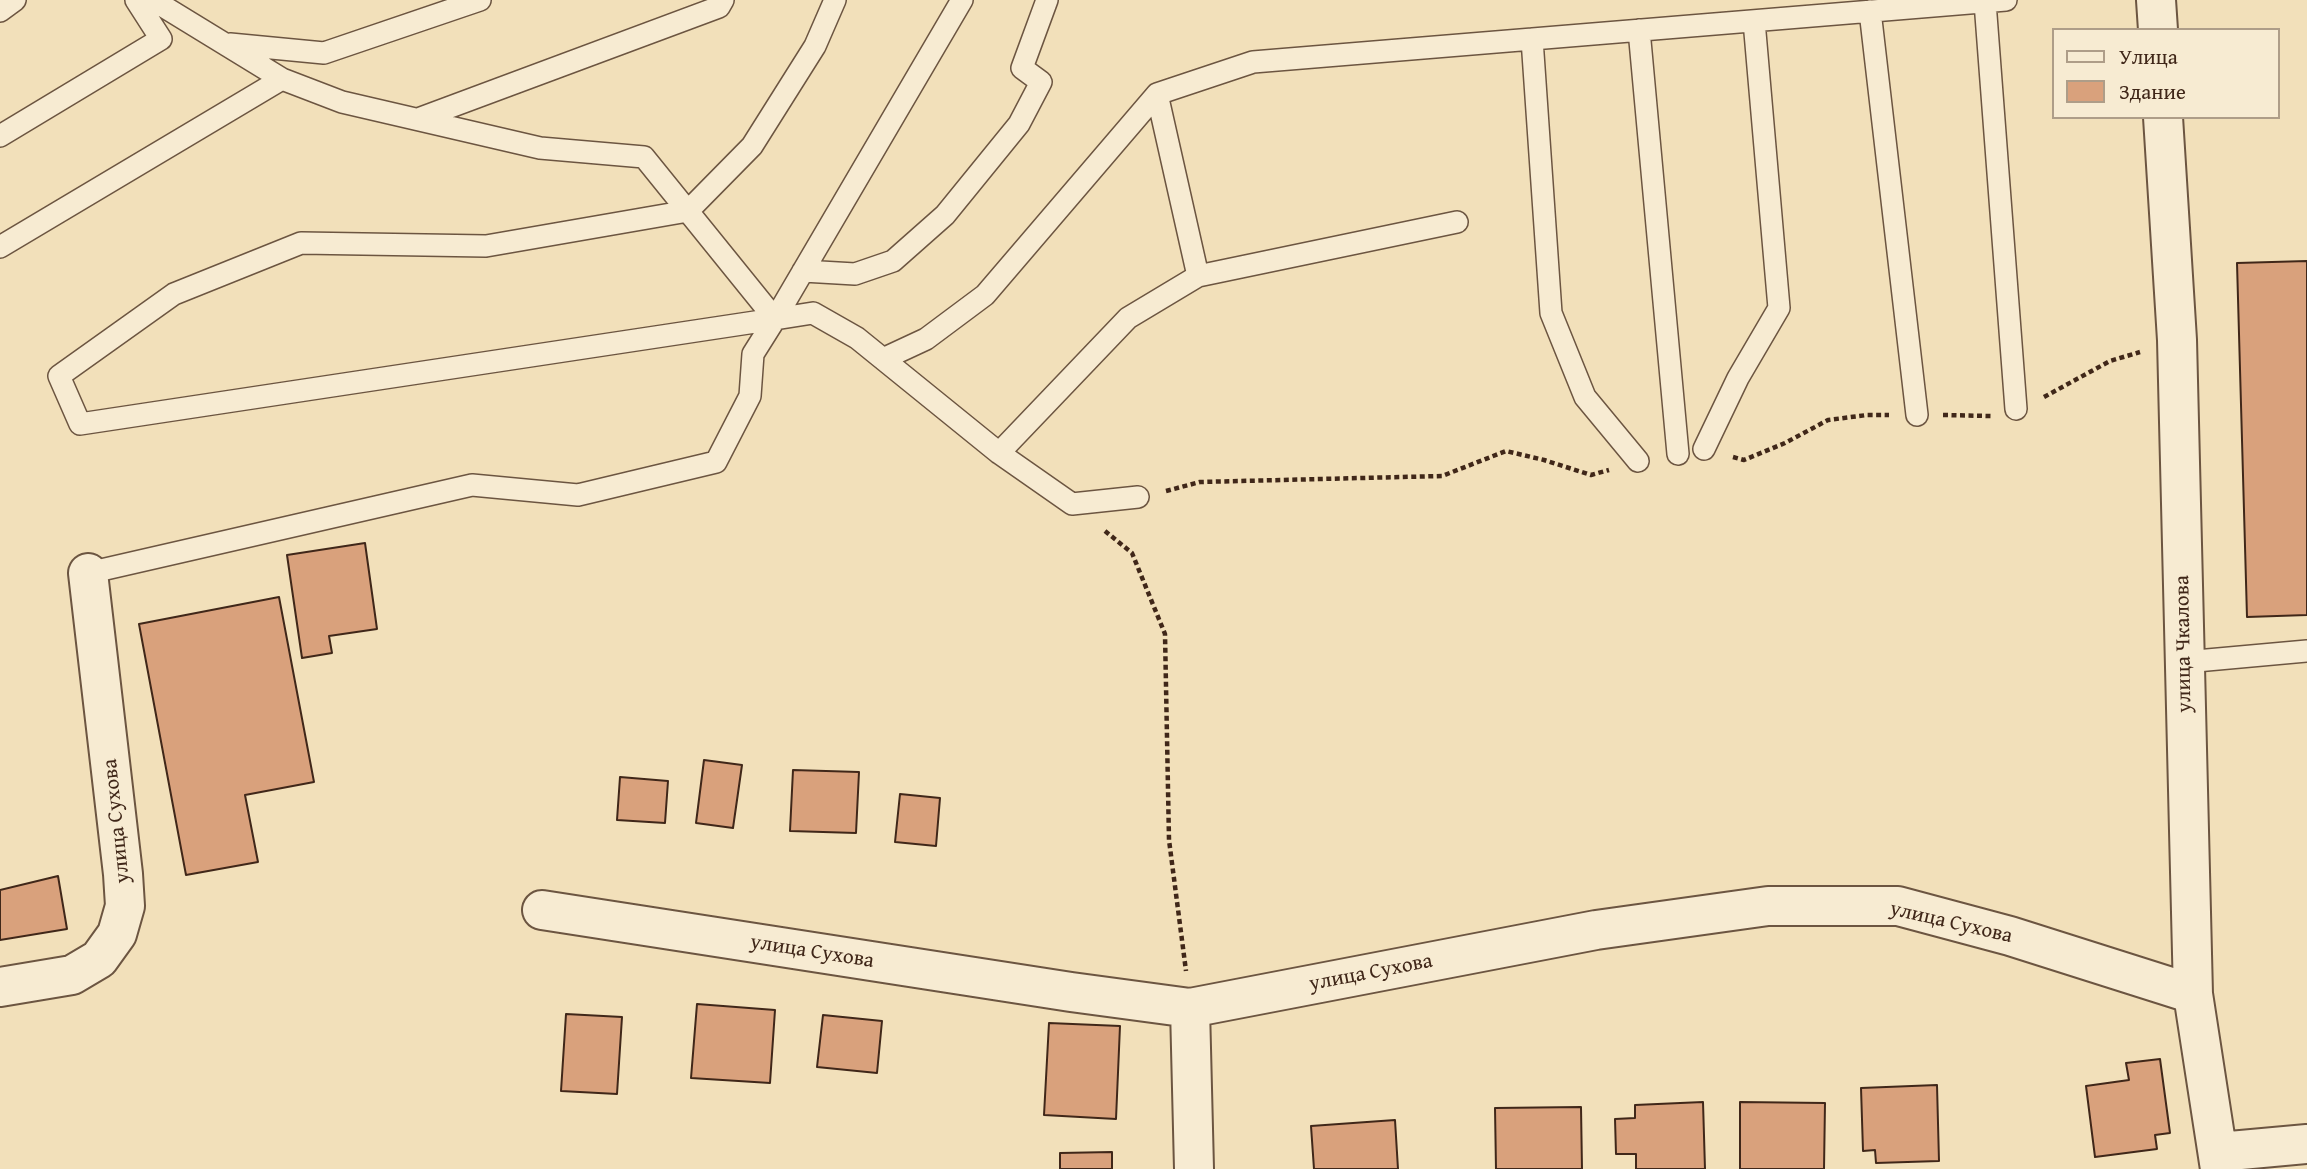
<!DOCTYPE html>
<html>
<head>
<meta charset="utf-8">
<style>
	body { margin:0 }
	#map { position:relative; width:2307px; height:1169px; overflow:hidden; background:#f2e0ba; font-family:"Gentium Book Plus",serif }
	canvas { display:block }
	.legend { position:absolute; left:2052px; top:28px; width:228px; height:91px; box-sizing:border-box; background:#f7ebd2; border:2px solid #ae9d88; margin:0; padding:9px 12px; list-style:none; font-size:21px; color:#402719 }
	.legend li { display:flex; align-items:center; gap:14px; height:35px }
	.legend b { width:35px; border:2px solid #ae9d88 }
</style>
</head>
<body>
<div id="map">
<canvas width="2307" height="1169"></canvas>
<ul class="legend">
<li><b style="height:9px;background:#f7ebd2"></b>Улица</li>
<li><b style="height:19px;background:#d9a17c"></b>Здание</li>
</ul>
</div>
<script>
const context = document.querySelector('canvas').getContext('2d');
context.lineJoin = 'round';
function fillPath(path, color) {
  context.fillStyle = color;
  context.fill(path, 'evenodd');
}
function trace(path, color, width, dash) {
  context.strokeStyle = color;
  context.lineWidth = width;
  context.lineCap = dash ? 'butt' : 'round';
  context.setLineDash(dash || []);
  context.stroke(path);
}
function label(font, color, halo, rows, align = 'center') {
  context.font = font + ' "Gentium Book Plus",serif';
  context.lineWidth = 5;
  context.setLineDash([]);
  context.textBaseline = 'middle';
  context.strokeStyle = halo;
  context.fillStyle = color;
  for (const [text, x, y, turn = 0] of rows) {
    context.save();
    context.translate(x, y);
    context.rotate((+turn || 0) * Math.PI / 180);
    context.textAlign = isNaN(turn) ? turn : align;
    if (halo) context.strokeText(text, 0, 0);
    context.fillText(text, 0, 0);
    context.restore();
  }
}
const building = new Path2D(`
	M2307 261V615L2247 617 2237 263Z
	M365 543 377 629 329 636 332 653 302 658 287 555Z
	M279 597 314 782 245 795 258 862 186 875 139 624Z
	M704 760 742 765 733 828 696 823Z
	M793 770 859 772 856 833 790 831Z
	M620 777 668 781 665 823 617 820Z
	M900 794 940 798 936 846 895 842Z
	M58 876 67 929 0 940V890Z
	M697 1004 775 1010 770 1083 691 1078Z
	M566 1014 622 1017 617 1094 561 1091Z
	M823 1015 882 1021 877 1073 817 1067Z
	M1049 1023 1120 1026 1116 1119 1044 1115Z
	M2160 1059 2170 1133 2155 1135 2157 1149 2095 1157 2086 1086 2129 1080 2126 1063Z
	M1937 1085 1939 1161 1876 1163 1875 1150 1863 1151 1861 1088Z
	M1703 1102 1705 1169H1636V1154H1616L1615 1119 1635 1118V1105Z
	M1740 1102 1825 1103 1824 1169H1740Z
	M1581 1107 1582 1169H1496L1495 1108Z
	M1395 1120 1398 1169H1314L1311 1126Z
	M1112 1152V1169H1060V1153Z`);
fillPath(building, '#d9a17c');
trace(building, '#402719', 2);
const service = new Path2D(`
	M153 0 282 79 342 102 540 148 644 157 775 319
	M1985 2 2016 409
	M0 11 15 0
	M1870 11 1917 415
	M1639 30 1678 454
	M1532 39 1551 313 1585 397 1638 461
	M230 44 324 53 480 0
	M1157 94 1198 276 1457 222
	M418 119 719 7 723 0
	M0 136 161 39 136 0
	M0 247 282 79
	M803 271 855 274 893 261 945 215 1019 124 1041 82 1022 68 1047 0
	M775 319 80 424 59 376 174 294 301 243 486 246 688 211 752 146 815 46 835 0
	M775 319 962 0
	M883 359 926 339 985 295 1157 94 1253 62 2006 0
	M1704 449 1738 378 1779 308 1754 21
	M999 453 1128 318 1198 276
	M88 573 472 485 578 495 716 462 750 396 753 354 775 319 813 313 857 338 999 453 1072 504 1138 497
	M2185 662 2307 651`);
const minor = new Path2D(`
	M2156 0 2158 30
	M2163 117 2177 340 2193 994 2220 1169
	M542 910 1071 992 1190 1008 1596 930 1768 906H1898L2010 936 2193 994
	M0 987 72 975 99 959 117 934 125 906 123 874 88 573
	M1190 1008 1194 1169
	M2219 1152 2307 1144`);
trace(service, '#6c5541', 24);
trace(minor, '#6c5541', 42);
trace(new Path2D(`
	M2044 397 2110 361 2140 352
	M1943 415 1991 416
	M1733 457 1744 460 1785 443 1828 420 1867 415H1889
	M1166 491 1200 482 1442 476 1506 451 1544 460 1591 475 1609 470
	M1105 531 1132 553 1165 634 1169 840 1186 971`), '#402719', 4.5, [5, 3.5]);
trace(service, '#f7ebd2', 21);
trace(minor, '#f7ebd2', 38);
label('21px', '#402719', '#f7ebd2', [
	["улица Чкалова",2184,644,-91],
	["улица Сухова",117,821,-96],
	["улица Сухова",1951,923,13],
	["улица Сухова",812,952,9],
	["улица Сухова",1371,973,-11]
]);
</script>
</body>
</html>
